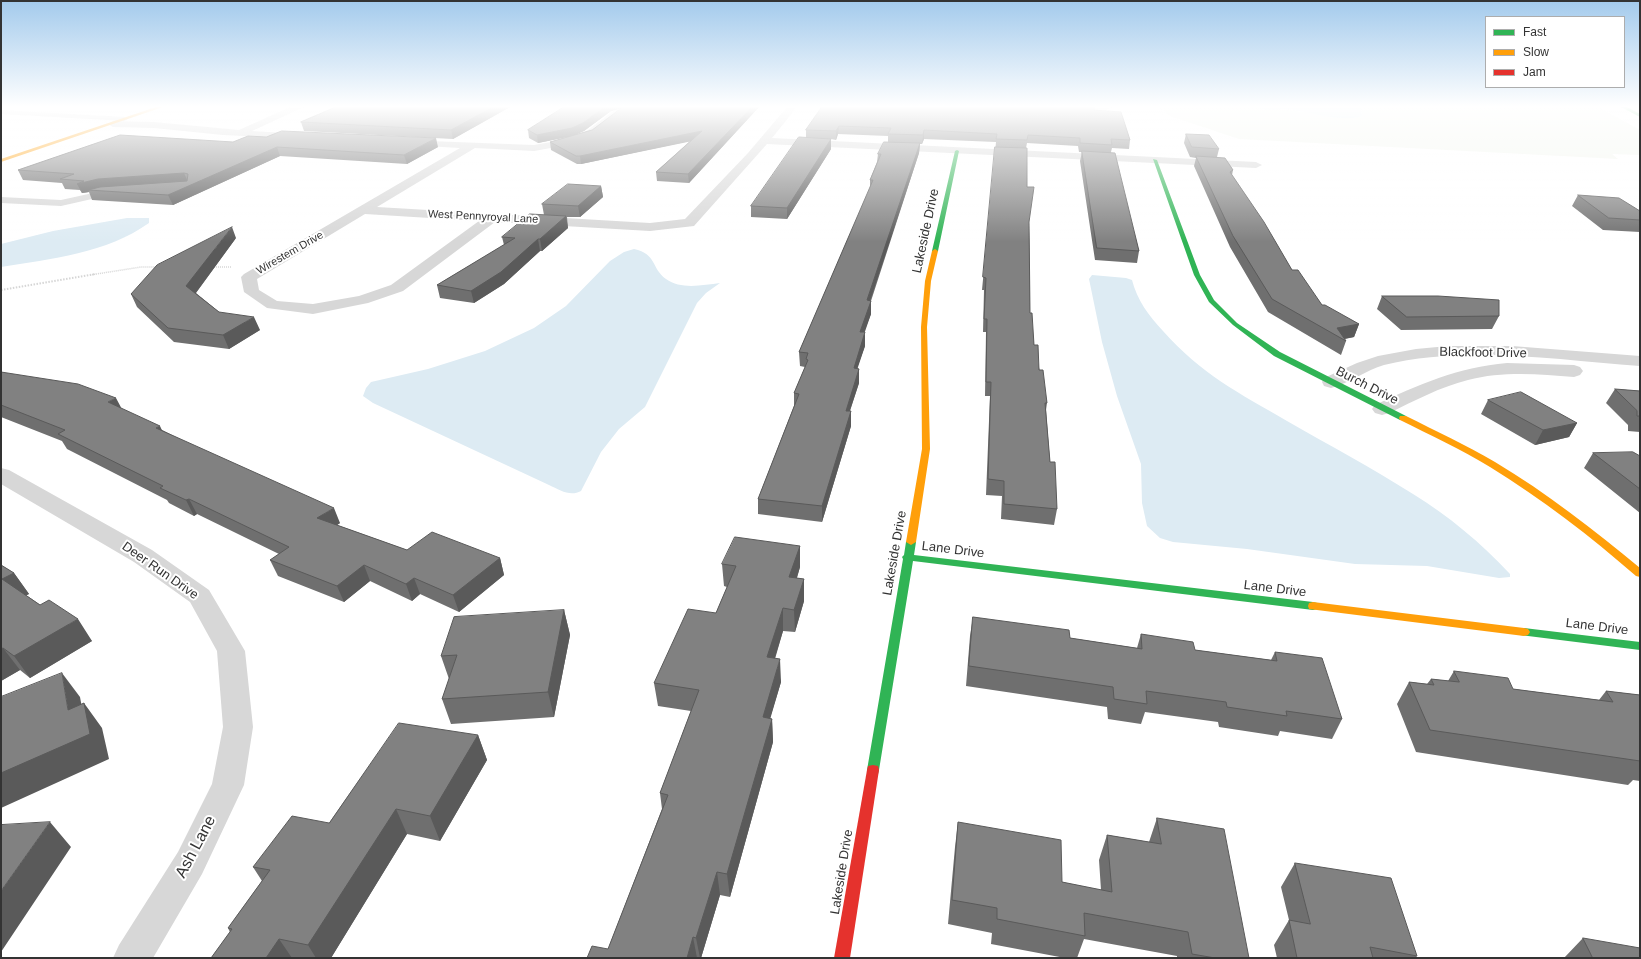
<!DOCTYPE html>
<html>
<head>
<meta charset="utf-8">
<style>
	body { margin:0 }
	#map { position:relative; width:1641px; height:959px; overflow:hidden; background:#fff; font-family:Arial,sans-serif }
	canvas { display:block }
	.frame { position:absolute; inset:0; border:2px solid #333; pointer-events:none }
	.legend { position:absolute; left:1485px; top:16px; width:140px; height:72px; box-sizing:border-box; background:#fff; border:1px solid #adadad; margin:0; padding:5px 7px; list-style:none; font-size:12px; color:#333 }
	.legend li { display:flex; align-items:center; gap:8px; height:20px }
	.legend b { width:20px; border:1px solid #adadad }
</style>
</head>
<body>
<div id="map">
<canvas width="1641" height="959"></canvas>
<div class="frame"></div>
<ul class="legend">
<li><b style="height:5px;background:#30b455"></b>Fast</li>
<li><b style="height:5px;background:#ff9f0a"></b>Slow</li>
<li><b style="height:5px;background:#e5322d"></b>Jam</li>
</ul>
</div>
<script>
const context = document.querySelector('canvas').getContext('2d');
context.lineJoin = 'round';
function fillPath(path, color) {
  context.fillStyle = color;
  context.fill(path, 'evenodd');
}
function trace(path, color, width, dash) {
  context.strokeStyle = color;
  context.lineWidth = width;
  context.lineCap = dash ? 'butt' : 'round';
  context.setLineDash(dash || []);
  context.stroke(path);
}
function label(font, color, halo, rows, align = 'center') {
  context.font = font + ' Arial,sans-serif';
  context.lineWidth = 4;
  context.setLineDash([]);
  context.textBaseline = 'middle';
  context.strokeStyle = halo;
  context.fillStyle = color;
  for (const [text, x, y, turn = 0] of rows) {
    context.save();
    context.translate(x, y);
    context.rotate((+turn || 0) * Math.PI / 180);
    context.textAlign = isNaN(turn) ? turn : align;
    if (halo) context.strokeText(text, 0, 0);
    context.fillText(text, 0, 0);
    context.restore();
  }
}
fillPath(new Path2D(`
	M1161 107H1255L1319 113 1342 118 1362 116 1361 107H1598L1640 130V155L1612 154 1618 159 1239 139 1170 116 1160 108Z`), '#f1f5ed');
fillPath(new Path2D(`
	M1255 107H1361L1362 116C1343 123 1307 111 1285 109 1276 109 1263 111 1255 107Z
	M127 218H149V223C107 253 51 259 1 267V244L53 231Z
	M634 249C657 254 651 268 666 279 681 290 703 285 720 283L706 293 697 303 645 407 619 429 601 452 581 491C570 497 560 490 549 485L373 403 363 396 366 388 371 382 428 369 485 351 534 328 566 306 610 261 624 252Z
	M1092 275 1126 278 1132 280C1137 300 1149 316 1163 331 1201 374 1239 393 1287 421 1329 445 1372 468 1413 494 1449 516 1481 543 1510 574V577L1499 578 1427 566 1355 564 1247 549 1173 542 1160 538 1147 526 1142 503 1141 464 1117 396 1102 342 1089 279Z`), '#ddebf3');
trace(new Path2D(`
	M214 267H231
	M90 275 141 267H159`), '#d6d6d6', 1.5, [1, 1]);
trace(new Path2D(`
	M1 290 96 274`), '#d6d6d6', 2, [1.5, 1.5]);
fillPath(new Path2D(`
	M1 110 125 117 128 119 125 121 1 114Z
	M111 189 114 190V194L61 206 1 203V197L61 200Z`), '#d7d7d7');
fillPath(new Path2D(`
	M290 107H304L252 131 301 134 305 135 306 137 305 139 223 135 154 128 113 127 108 124 113 121 154 122 239 130Z
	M619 107H631L592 137 562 146 534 151 475 148 377 207 650 223 685 219 748 153 787 107H797L772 138 1256 162 1262 165 1256 168 767 144 694 226 650 231 495 222 403 291 368 303 313 314 267 308 244 292 241 277 244 274 460 148 407 145 402 142 403 140 534 145 557 141 584 133ZM365 214 479 221 391 285 359 296 313 304 277 301 259 290 257 279Z
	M1031 107H1112C1102 115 1051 110 1036 110Z
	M1448 346H1512L1640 356V366C1558 360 1465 345 1384 365 1366 370 1350 383 1331 388L1324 386 1322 382 1324 378 1357 363 1378 356 1416 349Z
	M1507 363 1574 365 1580 367 1583 371 1580 375 1574 377C1539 374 1502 371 1468 380 1440 387 1414 401 1389 413L1382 415 1375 413 1372 409 1375 405C1418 385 1458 367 1507 363Z
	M1 468 9 470 152 550 209 590 245 651 253 727 244 785 202 874 153 958H113L119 945 178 852 212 784 223 727 217 651 190 602 134 562 1 484Z`), '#d7d7d7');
fillPath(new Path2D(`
	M1627 107 1640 114V117L1621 107Z
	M957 150 959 151 938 251 935 253 932 251 955 151Z
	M1153 159 1157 160 1200 275 1214 300 1237 323 1280 352 1406 416 1407 418 1406 420H1400L1274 356 1233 325 1209 302 1194 275Z
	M911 539 916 542 914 555 1313 602 1317 603 1318 606 1317 609 1313 610 913 561 879 770 878 774 873 775 868 774 867 770 903 559 902 557 904 555 906 542Z
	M1524 628 1640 642V650L1520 635 1518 632 1520 629Z`), '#30b455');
fillPath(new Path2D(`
	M156 107H163L1 162V159Z
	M935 249 938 251 931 281 927 327 930 449 916 542 911 545 906 542 922 449 921 327 925 281 932 251Z
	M1400 416H1406C1436 431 1466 445 1495 462 1547 493 1594 530 1640 568V577L1636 576C1590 536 1542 499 1490 467 1461 449 1430 435 1400 420L1399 418Z
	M1313 602 1524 628 1528 629 1530 632 1528 635 1524 636 1309 609 1308 606 1309 603Z`), '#ff9f0a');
fillPath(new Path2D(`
	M873 765 878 766 879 770 850 958H834L867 770 868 766Z`), '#e5322d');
fillPath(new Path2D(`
	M336 107H510L453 139 304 131 301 122Z
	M564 107H759L689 183 657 181 656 172 690 141 581 164H577L551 150 550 142 571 136 538 143 529 138 528 130ZM622 108 592 130 574 135 584 131 611 111Z
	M822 107 1094 110 1130 140 1129 149 1112 148 1111 152 1139 251 1137 263 1095 260 1080 161 1082 152H1079L1078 146 1027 143 1026 148 1027 187 1029 222 1030 313 1034 345 1047 403 1046 410 1050 462 1057 509 1054 525 1001 519 1002 496 986 495 990 396H985L986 332H983L984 290H982L996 142 924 139 922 144H920L919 153 871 301V314L864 332 865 346 857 368 859 369V383L850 411H851V426L822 522 758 514V499L794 406V393L805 367 800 366 799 352 870 188V180L877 162 878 154 888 142V136L838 134 836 140 831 139V149L787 219 751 217V206L806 138V130Z
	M1186 134 1219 149 1217 157 1233 170 1232 175 1292 270 1322 305 1359 324 1354 337 1345 339 1346 341 1341 355 1268 312 1230 247 1194 166 1196 158 1190 157 1184 143Z
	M233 142 438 147 407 164 280 156 173 205 92 200 89 192 82 193 80 190 65 189 62 183 23 180 18 170Z
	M601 186 603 197 580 217H567L568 228 542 251H540L504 284 474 303 440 298 437 285 504 245 502 237 544 215 542 204Z
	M1578 195 1640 211V232L1603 230 1572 206Z
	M236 238 196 293 219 312 260 330 229 349 174 342 137 307 131 294Z
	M1382 296 1499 316 1492 329 1401 330 1377 309Z
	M1 372 122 409 340 523 337 525 407 550 500 558 504 575 459 612 420 594 412 601 370 581 344 602 278 576 270 560 279 554 197 514 194 516 169 503 167 500 67 449 62 441 1 417Z
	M1615 389 1640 391V432L1628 431V425L1606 403Z
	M1488 400 1577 423 1569 437 1535 445 1481 414Z
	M1593 453 1640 456V513L1584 468Z
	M800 546V567L797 578 804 579V601L795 632 783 631 775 659 781 682 770 718 772 719 773 742 730 897 720 895 701 958H587L608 949 662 809 660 793 691 711 658 706 654 683 716 613 727 587 724 586 722 564Z
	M1 565 14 573 29 594 26 595 92 641 30 678 20 670 1 681Z
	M564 610 570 635 554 717 451 724 442 699 449 679 441 656Z
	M973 617 1070 638 1137 648 1141 634 1195 650 1271 660 1275 652 1342 719 1332 739 1280 731 1278 736 1219 727 1218 722 1145 712 1141 724 1108 719 1107 707 966 686 970 636Z
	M1454 671 1513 689 1599 700 1606 691 1640 695V781L1633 780 1628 785 1416 752 1397 704 1409 682 1427 684 1431 679 1448 681Z
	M478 735 487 760 440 841 407 834 331 958H211L230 932 228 928 262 881 253 867 329 823Z
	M1157 818 1249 958H1177V956L1084 939 1077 958H1065L991 944 992 933 948 924 955 847 958 822 1062 882 1101 890 1099 860 1107 835 1149 842Z
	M1295 863 1417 956 1415 958H1277L1274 945 1289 920 1281 887Z
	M1583 938 1640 958H1564Z`), '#6f6f6f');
fillPath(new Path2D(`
	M493 107H510L453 139 451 130Z
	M605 107H624L611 111 584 131 573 136 538 143 537 135Z
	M752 107H759L689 183 688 174Z
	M839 126 838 134 836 140V131Z
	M924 130V139L922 144 923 135Z
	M702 131V139L581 164 580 156Z
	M436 138 438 147 407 164 404 155Z
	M831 139V149L787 219V208Z
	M920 143 919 153 866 313 867 300Z
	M277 147 280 156 173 205 168 195Z
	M184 173 188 182 88 190 89 192 82 193 77 184 98 179Z
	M601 186 603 197 580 217 578 206Z
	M566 216 568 228 542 251 540 239Z
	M232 227 236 238 192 298 186 286Z
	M538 239 540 251 504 284 474 303 471 291Z
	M871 301V314L860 346V332Z
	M254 317 260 330 229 349 223 335Z
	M1359 324 1354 337 1343 339 1337 328Z
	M865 332V346L853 382 854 368Z
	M859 369V383L845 425 846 411Z
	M116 398 124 413 108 402Z
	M851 411V426L822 522V506Z
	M1577 423 1569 437 1535 445 1543 430Z
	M160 426 167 441 156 428Z
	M189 499 197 514 194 516 186 500Z
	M334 508 340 523 324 534 317 518Z
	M800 546V567L790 599 789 577Z
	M500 558 504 575 459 612 453 595Z
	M364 565 370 581 344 602 337 586Z
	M14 573 29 594 17 600 2 579Z
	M414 578 420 594 412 601 406 584Z
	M804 579V601L795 632 794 610Z
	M783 608V631L768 680 767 657Z
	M564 610 570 635 554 717 548 692Z
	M78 619 92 641 30 678 14 656Z
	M3 648 20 670 1 681V649Z
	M780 659 781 682 764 740 763 717Z
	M62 673 80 697 87 735 68 710Z
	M84 703 102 728 109 759 1 808V773Z
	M772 719 773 742 730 897 727 874Z
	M478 735 487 760 440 841 430 816Z
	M396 809 407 834 331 958H316L308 945Z
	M50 822 71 847 1 952V891Z
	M717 872 720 895 701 958H700L696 938Z
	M693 937 697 958H687Z
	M279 939 292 958H266Z`), '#5a5a5a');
const building = new Path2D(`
	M336 107H493L451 130 301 122Z
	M564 107H605L583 123 572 128 537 135 528 130Z
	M623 107H752L688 174 656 172 702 131 580 156H576L550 142 592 130Z
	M822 107H1094V110L1121 112 1130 140 1111 139 1112 145 1080 143V138L1028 135 1027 140 996 139 997 134 924 130 923 135 888 134 891 128 839 126 836 131 806 130Z
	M282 131 436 138 404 155 277 147 168 195 88 190 100 187 187 181 188 174 184 173 98 179 77 184 84 181 60 179 74 174 18 170 120 135 233 142 248 136 266 137Z
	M1186 134 1209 135 1219 149 1192 147Z
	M799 137 831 139 787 208 751 206Z
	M884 142 920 143 867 300 871 301 860 332H865L854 368 859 369 846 411H851L822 506 758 499 799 394 794 393 808 360 806 359 808 353 799 352 873 180H870L881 154H878Z
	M995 147 1027 148V187H1034L1029 222 1030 313H1032L1034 345H1038L1039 370H1043L1047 403H1045L1050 462H1055L1057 509 1004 504V481L988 479 991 382H986L987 319H984L986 278 983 277Z
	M1082 151 1115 153 1139 251 1097 248Z
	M1196 156 1225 158 1233 170 1230 172 1264 222 1292 270H1298L1322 305H1325L1359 324 1337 328 1346 341 1272 299 1233 236Z
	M568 184 601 186 578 206 542 204Z
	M1578 195 1619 198 1640 211V220L1609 218Z
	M530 214 566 216 540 239H538L501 272 471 291 437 285 515 238 502 237Z
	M232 227 186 286 219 312 254 317 223 335 168 328 131 294 157 265Z
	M1382 296H1438L1499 300V316L1407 317Z
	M1 372 78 384 116 398 108 402 160 426 156 428 334 508 317 518 407 550 432 532 500 558 453 595 414 578 406 584 364 565 337 586 270 560 289 547 189 499 186 500 160 488 163 486 58 434 65 430 1 405Z
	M1615 389 1640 391V416H1637V411Z
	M1521 392 1577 423 1543 430 1488 400Z
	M1633 452 1640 456V489L1593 453Z
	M735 537 800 546 789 577 804 579 794 610 783 608 767 657 780 659 763 717 772 719 727 874 717 872 696 938 693 937 687 958H587L592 946 608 949 668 795 660 793 699 690 654 683 688 609 716 613 736 566 722 564Z
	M1 565 14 573 2 579 40 605 49 600 78 619 14 656 3 648 1 649Z
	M564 610 548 692 442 699 457 655 441 656 454 617Z
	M973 617 1069 630 1070 638 1142 649 1141 634 1193 642 1195 650 1277 661 1275 652 1322 658 1342 719 1286 711 1287 716 1227 707 1226 702 1146 691 1147 704 1114 699 1113 687 969 666Z
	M1454 671 1508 678 1513 689 1613 702 1606 691 1640 695V761L1430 730 1409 682 1434 685 1431 679 1459 682Z
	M62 673 68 710 84 703 90 734 1 773V697Z
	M399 723 478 735 430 816 396 809 308 945 279 939 266 958H211L232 929 228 928 270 870 253 867 292 816 329 823Z
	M1157 818 1224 829 1249 958H1215L1192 954 1188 932 1084 913 1085 936 997 919V908L952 900 958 822 1061 840 1062 882 1112 892 1107 835 1161 844Z
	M50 822 1 891V825Z
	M1295 863 1391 878 1417 956 1370 947 1373 958H1297L1289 920 1310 924Z
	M1583 938 1640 948V958H1593Z`);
fillPath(building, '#818181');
trace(building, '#5a5a5a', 1);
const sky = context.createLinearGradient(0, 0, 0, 242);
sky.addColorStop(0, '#a3caec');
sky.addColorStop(0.44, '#fff');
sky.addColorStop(1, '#ffffff00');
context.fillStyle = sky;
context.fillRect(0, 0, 1641, 242);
label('11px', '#333', '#fff', [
	["West Pennyroyal Lane",483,217,3],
	["Wirestem Drive",290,253,-30]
]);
label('13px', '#333', '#fff', [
	["Lakeside Drive",926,231,-78],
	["Blackfoot Drive",1483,353,1],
	["Burch Drive",1367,386,27],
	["Lane Drive",953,550,7],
	["Lakeside Drive",895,553,-80],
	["Deer Run Drive",160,571,35],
	["Lane Drive",1275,589,7],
	["Lane Drive",1597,627,7],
	["Lakeside Drive",842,872,-81]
]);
label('16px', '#333', '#fff', [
	["Ash Lane",196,847,-62]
]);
</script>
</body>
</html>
